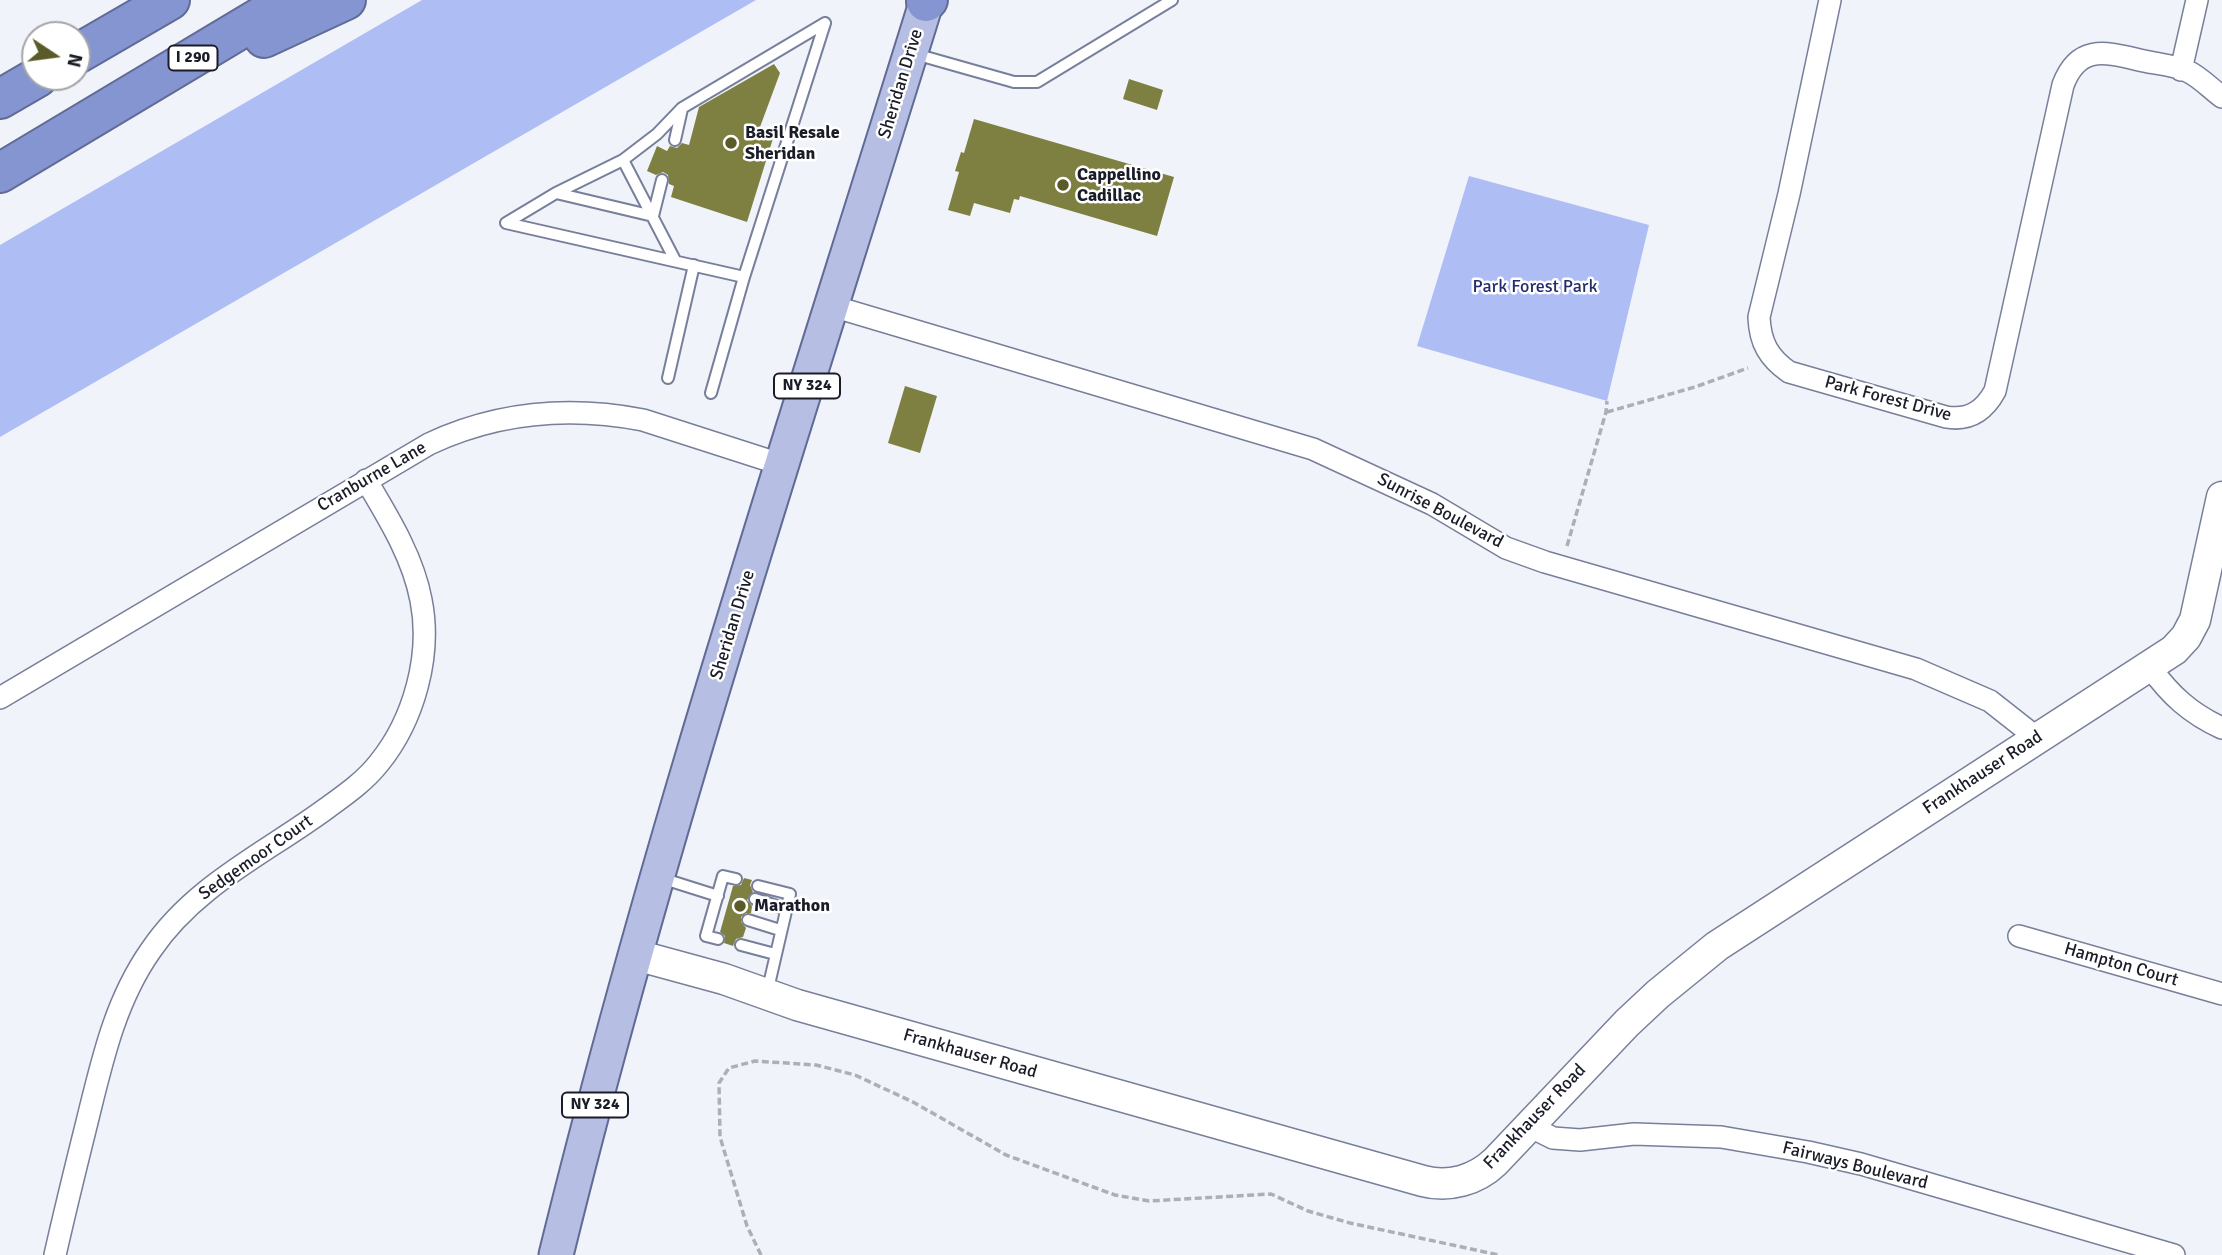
<!DOCTYPE html>
<html>
<head>
<meta charset="utf-8">
<style>
	body { margin:0 }
	#map { position:relative; width:2222px; height:1255px; overflow:hidden; background:#f1f3fa; font-family:Signika,sans-serif }
	canvas { display:block }
	.north { position:absolute; left:21px; top:21px; width:70px; height:70px; box-sizing:border-box; background:#fff; border:2px solid #a3a5a9; border-radius:50%; rotate:103deg; font-size:19px; font-weight:700; line-height:28px; text-align:center; color:#1a1d28 }
	.north::after { content:''; display:block; margin:auto; width:24px; height:32px; background:#5a5b28; clip-path:polygon(50% 0,100% 100%,50% 72%,0 100%) }
</style>
</head>
<body>
<div id="map">
<canvas width="2222" height="1255"></canvas>
<div class="north">N</div>
</div>
<script>
const context = document.querySelector('canvas').getContext('2d');
context.lineJoin = 'round';
function fillPath(path, color) {
  context.fillStyle = color;
  context.fill(path, 'evenodd');
}
function trace(path, color, width, dash) {
  context.strokeStyle = color;
  context.lineWidth = width;
  context.lineCap = dash ? 'butt' : 'round';
  context.setLineDash(dash || []);
  context.stroke(path);
}
function label(font, color, halo, rows, align = 'center') {
  context.font = font + ' Signika,sans-serif';
  context.lineWidth = 5;
  context.setLineDash([]);
  context.textBaseline = 'middle';
  context.strokeStyle = halo;
  context.fillStyle = color;
  for (const [text, x, y, turn = 0] of rows) {
    context.save();
    context.translate(x, y);
    context.rotate((+turn || 0) * Math.PI / 180);
    context.textAlign = isNaN(turn) ? turn : align;
    if (halo) context.strokeText(text, 0, 0);
    context.fillText(text, 0, 0);
    context.restore();
  }
}
fillPath(new Path2D(`
	M422 0H756L0 437V245Z
	M1469 176 1649 225 1607 401 1417 346Z`), '#aebef5');
fillPath(new Path2D(`
	M774 64 780 73 760 127 775 132 747 222 671 197 674 186 669 184 668 175 663 172 656 175 647 171 657 146 667 151 670 146 677 148 682 143 689 145 699 107Z
	M1129 79 1163 90 1157 110 1123 99Z
	M974 119 1174 177 1157 236 1020 196 1019 200 1014 199 1010 213 974 203 970 216 948 210 959 172 955 171 961 152 964 153Z
	M905 386 937 396 920 453 888 443Z
	M744 878 752 880 750 885 753 892 747 900 752 906 751 913H746L741 917V922L746 928 743 937 736 939 733 946 724 943 725 936 720 932 733 886 741 885Z`), '#7e8041');
const lane = new Path2D(`
	M915 54 1014 82H1037L1172 0
	M675 140 682 109
	M623 160 657 134 682 108 825 23
	M556 193 653 216
	M653 216 662 180
	M675 260 623 160 556 193 506 223 744 277
	M668 378 694 265
	M711 393 744 277 825 23
	M661 878 718 896
	M758 886 790 894 767 993
	M755 899 786 909
	M748 920 780 930
	M718 939 706 936 723 876 736 879
	M741 945 775 954`);
const street = new Path2D(`
	M1830 0 1789 194 1759 317C1760 343 1769 358 1789 372L1946 417C1969 421 1984 411 1995 391L2063 85C2079 42 2108 53 2144 61 2157 64 2174 65 2187 71 2199 76 2211 89 2222 97
	M2181 70 2197 0
	M832 306 1313 449 1432 504 1506 548 1545 562 1916 669 1990 701 2037 738
	M2150 667C2170 695 2191 714 2222 728
	M0 698 429 444C497 412 570 406 643 420L783 465
	M2019 936 2222 994
	M1529 1126 1553 1138 1580 1140 1634 1134 1721 1137 1808 1152 1861 1164 2174 1255
	M55 1255C65 1211 76 1166 87 1122 102 1061 115 1001 151 950 195 885 266 853 327 808 345 795 365 781 379 763 414 720 432 655 421 600 413 557 388 517 366 480`);
const secondary = new Path2D(`
	M636 955 724 979 797 1005 1423 1181C1449 1188 1476 1180 1495 1162L1627 1023 1658 994 1717 946 2174 650 2186 637 2195 620 2222 497`);
const primary = new Path2D(`
	M556 1255C660 831 798 417 927 0`);
const highway = new Path2D(`
	M926 2 928 0
	M264 38 346 0
	M77 54 170 0
	M0 99 38 77
	M0 173 289 0`);
trace(lane, '#777f9a', 14);
trace(street, '#777f9a', 24);
trace(secondary, '#777f9a', 33);
trace(primary, '#606b96', 37);
trace(highway, '#606b96', 42);
trace(new Path2D(`
	M1607 412 1695 387 1748 368
	M1567 546 1606 412 1607 401
	M761 1255 747 1226 720 1137 719 1083 729 1068 755 1061 816 1065 855 1075 913 1102 1006 1155 1115 1195 1149 1201 1271 1194 1308 1211 1350 1223 1499 1255`), '#acafb7', 3.5, [7, 3.5]);
trace(lane, '#fff', 10);
trace(street, '#fff', 21);
trace(secondary, '#fff', 30);
trace(primary, '#b6bfe3', 33);
trace(highway, '#8595d1', 38);
for (const [x, y, r, color] of [
	[731,143,7,"#5a5b28"],
	[1063,185,7,"#5a5b28"],
	[740,906,7,"#5a5b28"]
]) {
  const dot = new Path2D();
  dot.arc(x, y, r, 0, 2 * Math.PI);
  context.fillStyle = color;
  context.fill(dot);
  trace(dot, '#fff', 2.5);
}
for (const [x, y, w] of [
	[193,58,49],
	[807,386,66],
	[595,1105,66]
]) {
  const box = new Path2D();
  box.roundRect(x - w / 2, y - 12.5, w, 25, 5);
  context.fillStyle = '#fff';
  context.fill(box);
  trace(box, '#1a1d28', 2);
}
label('bold 16px', '#1a1d28', null, [
	["I 290",193,58],
	["NY 324",807,386],
	["NY 324",595,1105]
]);
label('18px', '#1a1d28', '#fff', [
	["Sheridan Drive",901,84,-73],
	["Park Forest Drive",1888,399,15],
	["Cranburne Lane",372,477,-30],
	["Sunrise Boulevard",1440,511,28],
	["Sheridan Drive",733,625,-73],
	["Frankhauser Road",1983,773,-33],
	["Sedgemoor Court",256,858,-35],
	["Hampton Court",2121,965,16],
	["Frankhauser Road",970,1054,16],
	["Frankhauser Road",1535,1117,-46],
	["Fairways Boulevard",1855,1166,14]
]);
label('bold 18px', '#1a1d28', '#fff', [
	["Basil Resale",745,133],
	["Sheridan",745,154],
	["Cappellino",1077,175],
	["Cadillac",1077,196],
	["Marathon",754,906]
], 'left');
label('18px', '#222b6d', '#fff', [
	["Park Forest Park",1535,287]
]);
</script>
</body>
</html>
